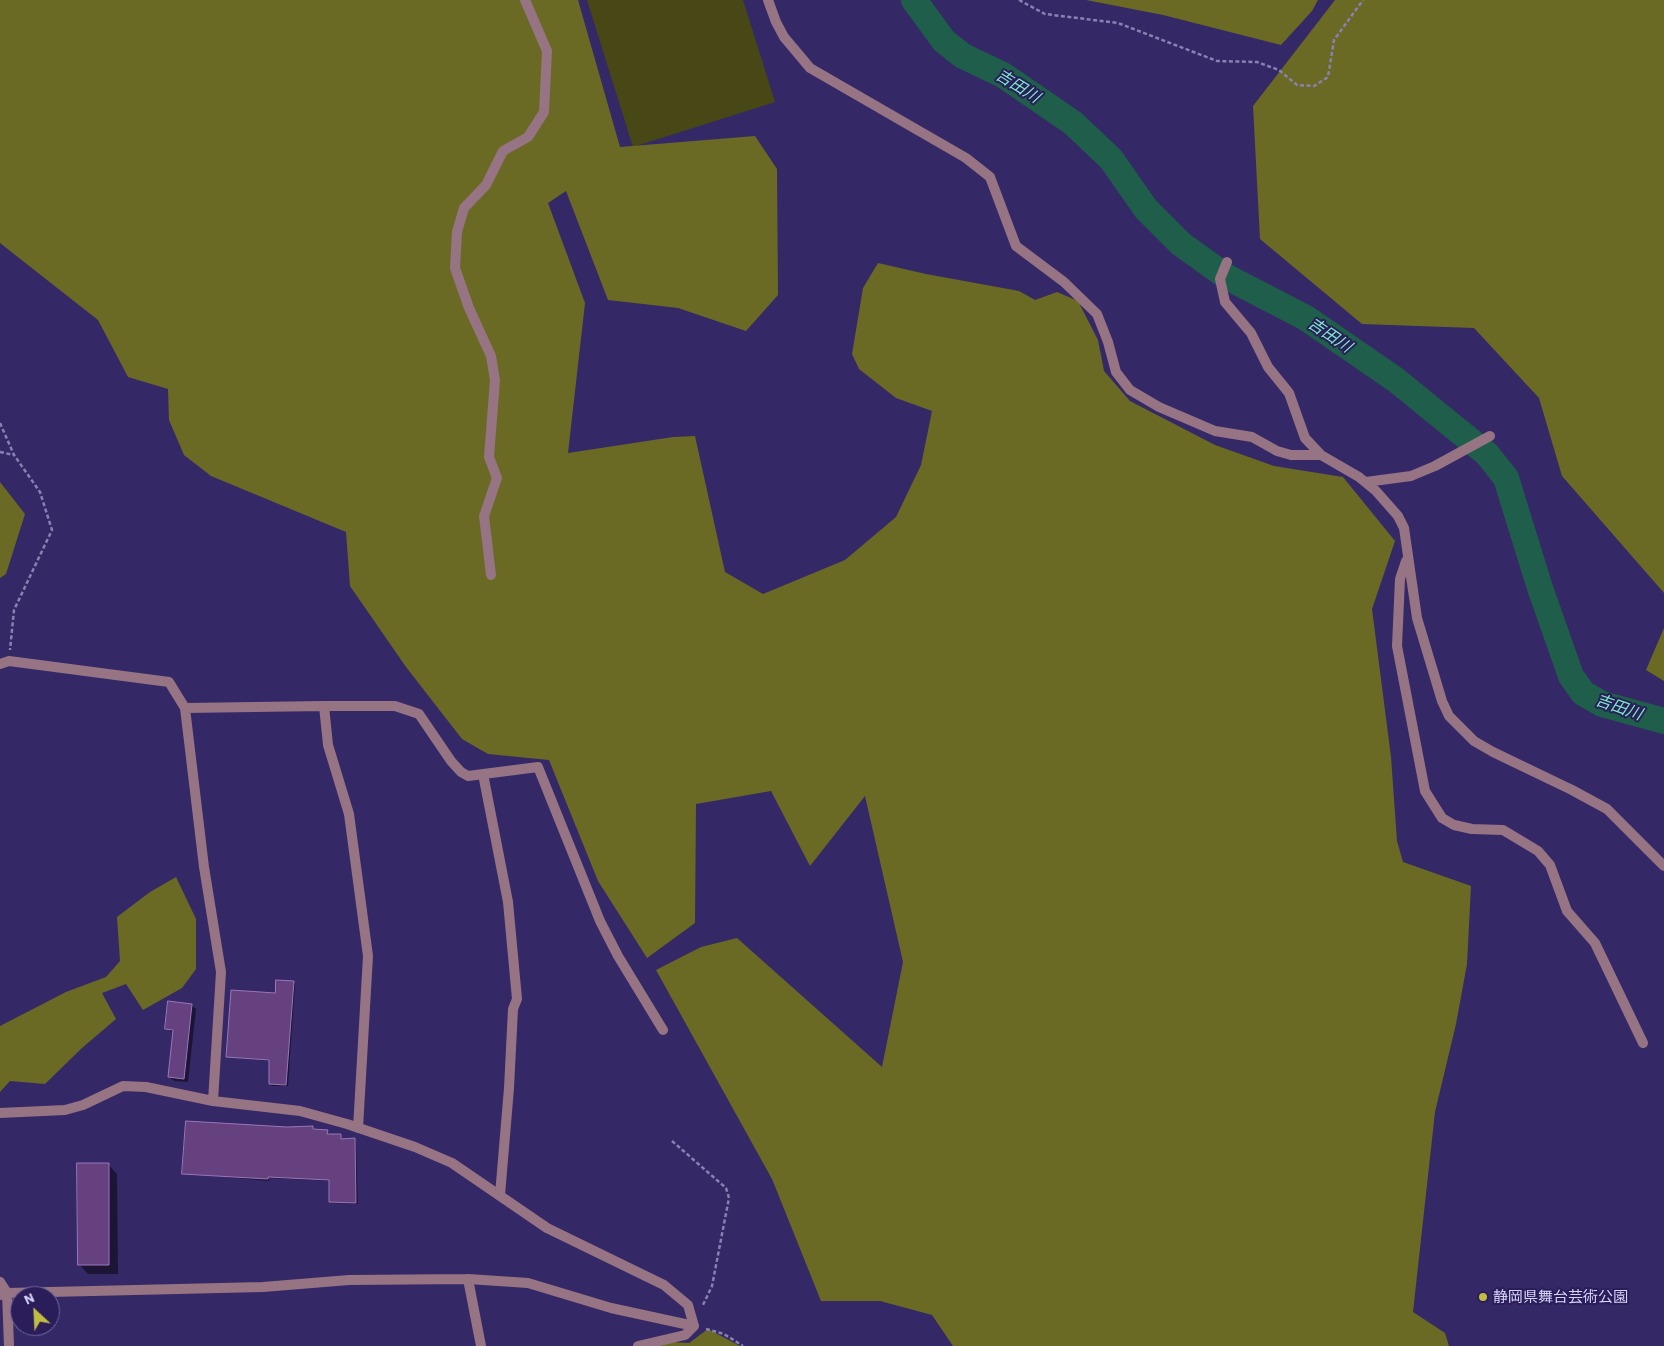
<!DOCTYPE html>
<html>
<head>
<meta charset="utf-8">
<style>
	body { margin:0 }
	#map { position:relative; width:1664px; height:1346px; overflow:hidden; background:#352866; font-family:Barlow,sans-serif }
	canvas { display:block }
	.north { position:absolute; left:10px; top:1286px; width:50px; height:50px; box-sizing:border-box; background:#2b1d5a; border:1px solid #70669a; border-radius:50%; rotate:335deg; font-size:14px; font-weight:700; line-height:20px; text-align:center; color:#d7d4fa }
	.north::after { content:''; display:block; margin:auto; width:18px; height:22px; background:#bfbe41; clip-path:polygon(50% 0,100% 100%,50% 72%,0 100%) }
</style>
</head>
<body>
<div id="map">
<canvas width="1664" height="1346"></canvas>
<div class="north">N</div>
</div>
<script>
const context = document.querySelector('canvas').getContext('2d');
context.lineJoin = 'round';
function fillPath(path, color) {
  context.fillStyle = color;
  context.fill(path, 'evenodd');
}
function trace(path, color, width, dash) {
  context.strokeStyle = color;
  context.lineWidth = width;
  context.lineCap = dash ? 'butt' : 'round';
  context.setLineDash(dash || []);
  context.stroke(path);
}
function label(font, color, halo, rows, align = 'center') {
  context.font = font + ' Barlow,"Noto Sans JP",sans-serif';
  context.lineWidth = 4;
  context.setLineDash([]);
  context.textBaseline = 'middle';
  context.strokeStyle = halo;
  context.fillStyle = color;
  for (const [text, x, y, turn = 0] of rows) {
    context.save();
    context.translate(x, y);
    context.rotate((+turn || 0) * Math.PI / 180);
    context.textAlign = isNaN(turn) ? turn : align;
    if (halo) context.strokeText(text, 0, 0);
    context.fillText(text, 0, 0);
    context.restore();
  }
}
fillPath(new Path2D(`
	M587 0H743L775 102 633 147Z`), '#484816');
fillPath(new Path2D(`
	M0 0H578L620 147 755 136 777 169 778 295 746 331 678 308 608 300 566 191 548 203 585 303 568 453 673 437 695 436 725 572 763 594 845 560 896 517 921 465 932 411 896 398 859 369 852 354 863 288 878 263 926 274 1019 291 1035 300 1057 292 1078 301 1098 340 1104 371 1130 401 1215 445 1274 466 1343 477 1395 541 1372 609 1391 757 1397 841 1403 862 1471 886 1467 964 1456 1024 1435 1112 1413 1312 1445 1333 1449 1346H953L932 1315 880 1301H821L772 1179 656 970 701 947 737 938 882 1067 903 962 865 796 810 866 771 791 696 804 695 923 647 958 598 881 549 760 488 754 462 739 406 667 350 586 346 532 211 476 184 455 169 420 168 389 128 377 98 320 0 243Z
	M1086 0H1318L1312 11 1281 45 1163 15Z
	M1335 0H1664V593L1562 476 1539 398 1474 328 1362 324 1260 239 1253 106Z
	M0 482 25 514 6 574 0 578Z
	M1664 628V681L1646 670Z
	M176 877 196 919V969L182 988 143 1010 126 984 102 993 116 1019 82 1048 45 1084 10 1081 0 1092V1026L66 992 106 977 120 961 117 917 150 892Z
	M708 1329 740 1346H653L670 1342 689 1343Z`), '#6a6a24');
fillPath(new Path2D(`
	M293 982 295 984 288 1086H272L270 1084V1061L227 1057 276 994Z
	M191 1005 196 1009 188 1082 174 1081 169 1077 173 1033 167 1028Z
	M313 1128 327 1132 329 1135H340L342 1140 356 1142 358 1204 332 1203 331 1181 269 1178V1181L183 1173 287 1129Z
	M108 1164 117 1174 118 1274H88L79 1264Z`), '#0007');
trace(new Path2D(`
	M914 0 944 41 963 56 1003 75 1073 123 1111 159 1146 209 1181 244 1227 277 1306 318 1396 380 1487 454 1506 478 1540 588 1571 676 1583 693 1602 704 1664 721`), '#1e5e4a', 26);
const building = new Path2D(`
	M276 980 294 981 286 1085 269 1084V1060L226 1057 231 990 275 993Z
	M168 1001 192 1004 184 1079 168 1077 173 1030 165 1029Z
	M186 1121 287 1127 313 1126V1129L328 1130 327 1134H341V1139L355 1138 356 1203 329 1202V1180L268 1177V1179L182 1174Z
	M77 1163H109V1265H78Z`);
fillPath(building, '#65417f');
trace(building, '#9b76b8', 1);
trace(new Path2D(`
	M1019 0 1045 14 1118 23 1217 61 1257 62 1279 70 1297 85 1314 86 1328 77 1334 40 1363 0
	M0 423 14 455 40 492 52 530 14 610 10 650
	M0 452 14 455
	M672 1141 726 1188 729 1198 712 1286 702 1307
	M706 1329 724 1334 743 1346`), '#8981b3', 2.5, [4, 2.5]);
trace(new Path2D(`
	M768 0 776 22 784 37 810 68 966 158 990 177 1016 246 1064 282 1097 314 1108 342 1116 372 1130 390 1159 407 1215 431 1252 437 1277 451 1291 455H1321L1359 477 1376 491 1398 516 1404 528 1417 618 1442 701 1449 716 1474 741 1493 752 1572 790 1607 809 1664 866
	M1227 262 1220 279 1225 302 1251 333 1268 367 1289 393 1305 438 1321 455
	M1366 482 1411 476 1435 466 1490 436
	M1406 561 1400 579 1397 646 1425 791 1442 818 1454 825 1472 829 1503 830 1538 851 1550 865 1567 911 1595 943 1643 1043
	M491 575 484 516 497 478 489 457 495 380 491 356 469 308 455 268 457 232 464 208 486 185 503 151 528 137 544 112 547 51 525 0
	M0 664 9 661 169 682 185 708 324 706 328 745 349 814 368 956 358 1128
	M324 706H395L419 714 451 761 461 772 468 776 538 767 600 921 618 956 663 1030
	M185 708 204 867 221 972 213 1101
	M483 774 508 902 517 999 513 1009 509 1088 500 1195
	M0 1113 65 1110 83 1105 123 1086 146 1087 213 1101 300 1111 347 1124 415 1147 452 1163 547 1228 664 1285 688 1305 694 1326
	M468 1279 481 1346
	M0 1282 7 1293 9 1346
	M0 1295 7 1293 263 1287 349 1280 468 1279 528 1283 611 1308 694 1326 685 1335 638 1346`), '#967484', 10);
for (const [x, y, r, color] of [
	[1483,1297,5,"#bfbe41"]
]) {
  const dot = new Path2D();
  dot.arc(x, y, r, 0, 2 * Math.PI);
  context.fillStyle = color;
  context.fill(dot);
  trace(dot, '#2b1d5a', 2);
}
label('15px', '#d7d4fa', '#2b1d5a', [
	["静岡県舞台芸術公園",1493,1297]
], 'left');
label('italic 16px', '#78ecc5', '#2b1d5a', [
	["吉田川",1018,86,32],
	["吉田川",1330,335,34],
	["吉田川",1619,707,19]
]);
</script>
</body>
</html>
